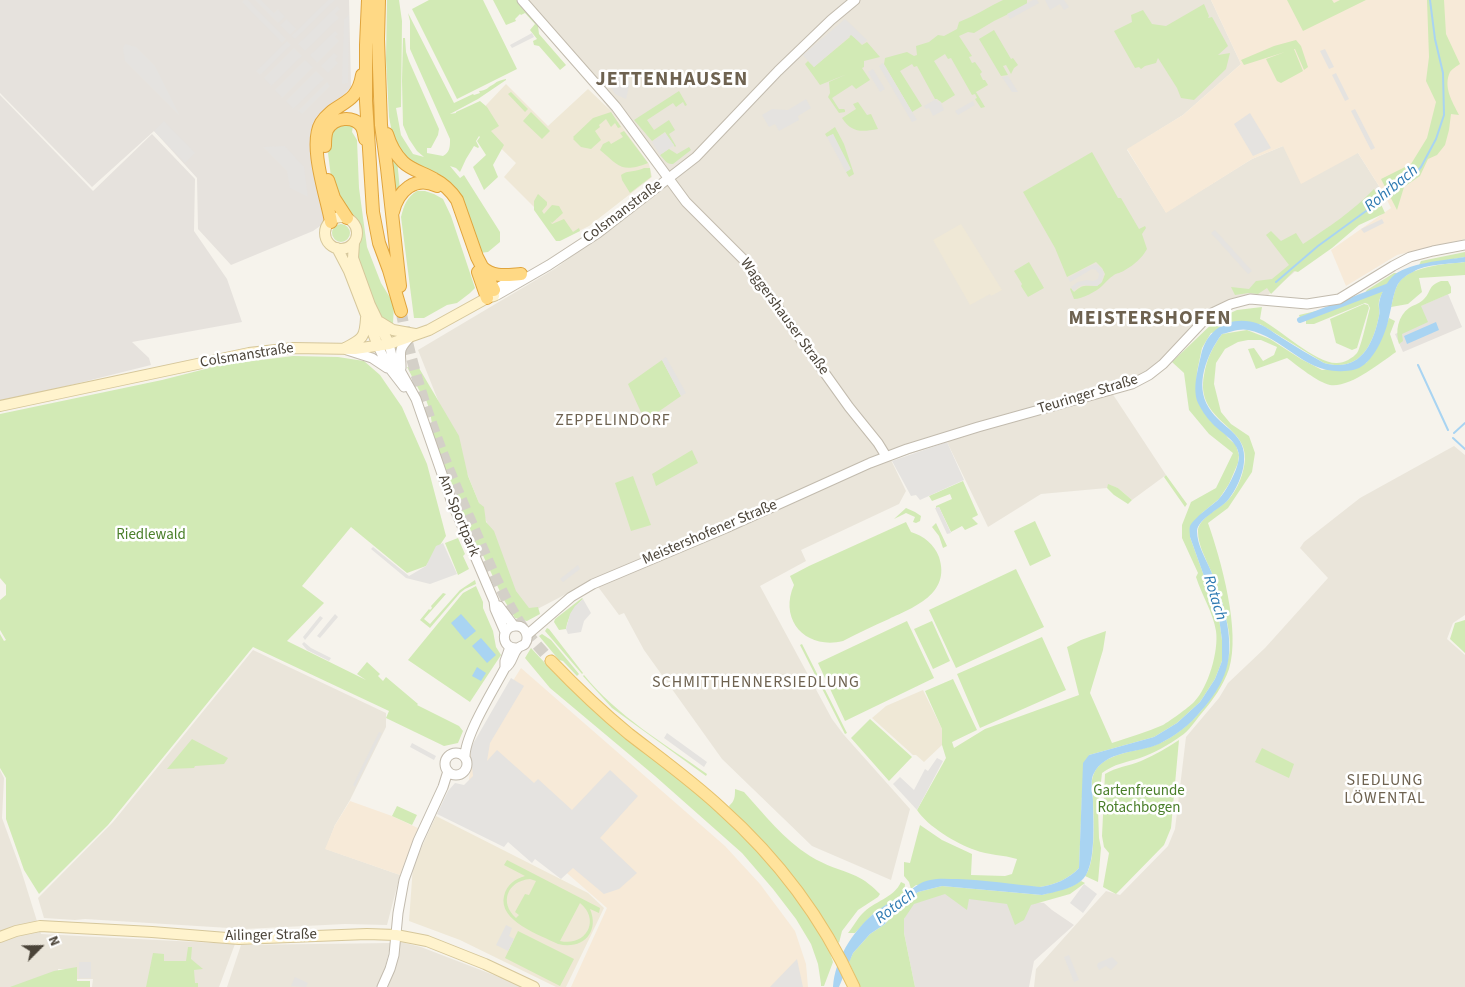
<!DOCTYPE html>
<html>
<head>
<meta charset="utf-8">
<style>
	body { margin:0 }
	#map { position:relative; width:1465px; height:987px; overflow:hidden; background:#f6f3ec; font-family:"Source Sans 3",sans-serif }
	canvas { display:block }
	.north { position:absolute; left:15px; top:922px; width:50px; height:50px; -webkit-text-stroke:4px #fff; paint-order:stroke; rotate:67deg; font-size:14px; font-weight:700; line-height:20px; text-align:center; color:#4b4439 }
	.north::after { content:''; display:block; margin:auto; width:18px; height:22px; background:#4b4439; clip-path:polygon(50% 0,100% 100%,50% 72%,0 100%) }
</style>
</head>
<body>
<div id="map">
<canvas width="1465" height="987"></canvas>
<div class="north">N</div>
</div>
<script>
const context = document.querySelector('canvas').getContext('2d');
context.lineJoin = 'round';
function fillPath(path, color) {
  context.fillStyle = color;
  context.fill(path, 'evenodd');
}
function trace(path, color, width, dash) {
  context.strokeStyle = color;
  context.lineWidth = width;
  context.lineCap = dash ? 'butt' : 'round';
  context.setLineDash(dash || []);
  context.stroke(path);
}
function label(font, color, halo, rows, align = 'center') {
  context.font = font + ' "Source Sans 3",sans-serif';
  context.lineWidth = 5;
  context.setLineDash([]);
  context.textBaseline = 'middle';
  context.strokeStyle = halo;
  context.fillStyle = color;
  for (const [text, x, y, turn = 0] of rows) {
    context.save();
    context.translate(x, y);
    context.rotate((+turn || 0) * Math.PI / 180);
    context.textAlign = isNaN(turn) ? turn : align;
    if (halo) context.strokeText(text, 0, 0);
    context.fillText(text, 0, 0);
    context.restore();
  }
}
fillPath(new Path2D(`
	M526 0H1211L1241 64 1183 115 1127 150 1166 212 1252 159 1283 146 1358 153 1384 194 1268 295 1220 304 1171 359 1112 393 1166 475 1132 500 1118 488 1109 485 1107 488 1041 494 988 527 947 442 891 460 906 491 899 504 801 550 806 561 760 586 832 719 844 735 910 809 891 880 812 846 722 759 644 650 624 613 619 615 593 580 524 616 418 350 556 268 667 185Z
	M1454 446 1465 455V615L1453 623 1447 639 1465 655V987H1034L1036 969 1106 891 1120 895 1168 846 1175 829 1186 737 1219 698 1228 683 1265 648 1328 578 1300 548 1304 542 1360 498Z
	M253 650 386 713V727L350 800 335 825 326 849 400 875 387 925 345 924 245 929 85 919 75 920 44 918 38 898 113 822Z
	M0 770 4 778 2 818 21 870 41 934 235 944 219 987H92L93 979H77V969H58L59 987H0Z
	M401 942 421 947 525 987H386L396 963 399 944Z
	M391 943 383 976 377 987H227L241 945Z`), '#eae5da');
fillPath(new Path2D(`
	M1211 0H1465V239L1397 255 1346 286 1331 250 1391 208 1384 194 1358 153 1301 184 1283 146 1252 159 1166 213 1127 149 1183 115 1241 64Z
	M521 668 725 846 760 884 795 931 806 964 808 987H571L607 908 468 787 470 772 468 752Z
	M350 801 392 816 420 829 404 864 400 875 325 849 335 825Z`), '#f7ead8');
fillPath(new Path2D(`
	M0 0H349L351 87 327 113 317 128 326 214 323 224 313 231 231 265 198 229 197 178 154 131 92 187 0 93Z
	M0 95 93 191 152 134 195 179 194 231 227 279 242 322 132 342 149 358 151 365 35 394 0 401Z
	M1448 294 1462 327 1403 352 1395 334 1424 322 1418 307Z
	M947 891 1044 903 1052 910 1074 925 1034 961 1029 987H915L904 933V919L913 902Z`), '#e6e2dd');
fillPath(new Path2D(`
	M506 84 548 126 588 89 610 110 649 164 652 177 589 226 565 238 504 177 516 163 472 120Z
	M961 224 1002 290 991 296 990 294 970 305 933 240Z
	M923 690 942 729V745L924 762 916 755H913L872 718 886 706Z
	M436 816 588 893 604 908 566 987H556L460 940 409 921 413 866Z`), '#efe8d6');
fillPath(new Path2D(`
	M387 0H399L402 21 401 107 396 108 401 135 413 154 424 157 417 151 409 139 403 125 402 81 403 38H405L406 52 409 61 439 129 438 135 431 148H427V153L443 156C450 152 450 147 450 139L410 49V21L408 13 454 103 473 94 474 95 480 93 479 91C486 91 488 87 494 84 497 81 502 80 506 79V80L478 99 450 114 456 113V112L480 101 487 107 499 126 491 131 504 145 493 165 498 177 484 190 473 167 486 155 477 141 480 137 479 136 476 141 479 147 478 148 474 146 466 159 460 172 456 168 450 166 460 178 464 175 500 232V242L488 252 480 253 463 203 410 161 394 143 389 117 386 59Z
	M429 0H483L517 69 457 99 412 9Z
	M493 0H517L538 26 539 34 566 65 560 70 539 46 534 45 533 41 537 39 530 30 535 24 525 13 521 15 520 14 515 19 516 21 506 25Z
	M1003 0H1027V5L994 21 974 33 968 32 959 36 972 56 969 57 972 63 975 62 982 72 980 74 983 80H985L988 85 976 92 985 107 981 108 975 99 977 98 975 94 972 95 951 58 948 59 945 54 934 61 955 95 942 103 937 99H935L917 66 914 67 912 64 900 71 922 106 912 112 884 64 885 58 907 52 914 56 917 55 916 46 929 42 938 35 944 36 957 29 959 22C975 16 988 7 1003 0Z
	M1287 0H1332L1334 3 1340 0H1366L1303 31Z
	M1427 0H1444L1446 34 1460 64C1457 66 1452 69 1450 72 1443 87 1452 101 1459 115L1451 114 1449 130 1445 145 1437 155 1428 159 1420 176 1404 187 1397 210 1381 179 1411 164 1427 138 1436 102 1426 81 1429 57Z
	M1204 4 1209 16 1208 18 1212 17 1228 46 1218 55 1230 53 1226 69 1194 100 1181 98 1177 88 1158 58 1156 63 1145 66 1141 69 1139 67 1135 68 1114 31 1132 22 1131 15 1143 10 1152 24 1166 26Z
	M994 30 1011 59 1013 58 1018 65 1014 68 1011 74 1006 65 1003 66 1008 75 1001 76 979 39Z
	M848 31 862 45 867 42 880 57 864 61V67L862 68 870 80 856 89 852 85 832 98 839 109H844L845 110V112L839 113 828 97 830 93 829 82 847 74 820 85 805 64 808 61 814 67 850 37 847 33Z
	M1296 40 1301 46 1308 67 1304 70 1295 49H1294L1303 71 1281 83 1277 81 1266 59 1285 52 1244 65 1241 60 1274 46Z
	M679 91 687 105 685 106 683 102 676 107 673 103 647 120 654 130 669 120 675 130 669 134 676 146 675 147 665 132 652 141 634 120Z
	M511 92 528 109 525 112 508 94Z
	M858 102 867 115 871 114 878 129C861 132 852 133 842 118L856 109 853 104Z
	M531 112 550 131 542 139 523 121Z
	M611 112 621 127 618 128 615 123 611 127 606 119 599 125 600 127 595 131 601 140 591 149 581 147 573 139 574 138 573 137 593 118Z
	M345 123 353 126 352 132 357 140 359 188 367 247 381 283 394 304 393 324 385 323 380 317 359 265 356 250 361 235 360 228 357 222 349 215 332 185 328 153 330 131Z
	M835 127 844 144 854 174 849 177 846 172 850 169 833 134 827 137 825 134Z
	M624 131 648 163C622 173 620 167 600 150L603 144 609 141 611 144 623 137 620 133Z
	M689 147 691 150 673 164C667 165 664 159 660 155L669 149 677 154Z
	M390 151 397 159 400 191 394 199Z
	M1092 152 1118 198H1121L1139 229 1145 226 1146 228 1142 234 1147 249C1142 258 1134 265 1125 270 1121 273 1117 273 1114 275 1109 278 1106 282 1102 286 1097 291 1082 299 1074 299L1070 289 1071 288 1074 292C1083 284 1085 286 1097 286L1102 282 1105 274 1102 268 1096 262 1067 277 1055 248 1023 192Z
	M644 168H650L651 177 630 193 622 180 621 175C627 170 637 172 644 168Z
	M1374 189 1385 213 1359 225 1332 248 1298 272 1294 271 1271 294 1267 288 1258 294 1249 293 1235 295 1231 287 1249 289 1256 281 1272 279 1289 265 1266 235 1271 231 1281 241 1296 233 1303 244C1329 227 1353 211 1374 189Z
	M417 191H425L434 194 443 199 451 216 475 288 470 293 457 303 447 305 424 318H414L401 217C404 205 407 197 417 191Z
	M538 194 547 202V205L542 211 544 214 552 205 559 206 563 213 552 223 550 221 552 224 564 219 573 232 579 228 580 231 560 241H556L534 210V201Z
	M332 233a9 9 0 1 1 18 0a9 9 0 1 1-18 0Z
	M1465 252V257L1419 265 1421 261Z
	M1029 262 1044 288 1028 297 1021 286 1022 284 1014 271Z
	M1465 262V275L1419 278 1422 292 1408 304 1391 307C1393 300 1394 291 1398 284 1408 266 1446 264 1465 262Z
	M1394 273H1398C1390 278 1382 292 1379 301 1378 306 1380 311 1379 316 1373 346 1359 373 1324 363L1260 324 1211 333 1202 348 1197 372 1196 390 1228 438 1236 445 1239 455 1238 463 1229 484 1219 499 1202 513 1190 537 1219 618 1222 640V661L1215 679 1200 702 1177 723 1154 737 1089 755 1082 796 1079 868C1069 879 1054 885 1040 887L916 885 911 889 909 882 904 876V862L910 863 920 825 942 840 972 854 971 875 1005 876 1012 874 1017 859C1004 855 988 855 975 850 957 844 927 826 917 810L946 758 942 745V729L925 691 953 679 977 730 952 742 954 748 985 729 1079 695 1067 647 1081 640 1106 631 1103 650 1090 693 1112 743C1129 737 1147 732 1163 725 1170 721 1188 708 1194 702 1208 688 1219 651 1216 631 1213 612 1202 596 1196 577L1198 573 1182 538V525L1191 502 1216 488 1233 453 1209 434 1189 410 1184 373 1172 362 1217 319 1237 310 1262 307 1260 319C1280 329 1316 364 1337 363 1344 363 1353 358 1357 353 1361 348 1368 315 1370 308L1368 304 1365 303 1314 324H1306V319L1300 318 1299 315 1329 308 1332 309 1361 298 1367 290Z
	M1441 281H1448L1451 287V293L1421 306 1428 322 1402 334 1403 341 1399 344C1395 331 1398 316 1409 308 1413 305 1419 304 1423 300 1432 292 1427 286 1441 281Z
	M1364 304 1368 305 1369 308 1357 348 1352 350 1336 343 1330 319Z
	M1389 318 1395 321 1390 334 1396 352C1380 363 1350 388 1330 385 1317 382 1298 366 1287 358L1256 369 1248 349 1254 348 1263 361 1274 355 1277 347 1261 340H1248L1238 342 1225 349 1216 363 1214 384 1221 412 1231 424 1249 436 1255 453 1252 472 1228 508 1208 523C1221 560 1241 631 1229 669 1223 686 1213 700 1201 714 1195 721 1189 731 1181 736 1169 745 1154 753 1140 758 1127 762 1114 764 1102 773L1098 808 1099 838 1101 848 1098 882 1085 876C1097 862 1093 813 1093 794 1092 789 1091 781 1093 776 1100 752 1139 752 1158 744 1174 737 1189 725 1200 712 1214 697 1225 676 1229 655 1234 634 1219 592 1211 571 1206 559 1198 545 1198 532 1197 519 1219 509 1228 500 1238 489 1244 473 1245 459 1247 425 1195 421 1204 375 1207 358 1212 348 1222 334L1247 330 1270 339 1301 359 1322 370 1366 363C1378 349 1383 335 1389 318Z
	M293 356 338 357 364 361 380 375 402 407 427 464 446 536 426 566 407 573 351 527 302 586 324 603 287 641 366 680 357 674 367 662 380 674 378 676 383 681 386 677 418 704 417 705 459 726 463 731 458 743 444 746 386 718 389 711 253 647 108 825 39 894 24 870 6 819V778L0 768V634L4 641 6 640 0 630V600L6 595V585L0 578V414L162 380 221 365Z
	M662 360 681 396 645 421 628 384Z
	M407 367 419 368 459 436 468 476 479 503 484 507 486 522 494 531 516 591 529 608 538 607 540 614 527 621 515 618 504 600 479 547 476 548 461 516 431 432 433 431 430 411 425 397 419 390Z
	M692 450 698 463 656 486 652 474Z
	M1166 475 1187 504 1185 507 1164 477Z
	M633 476 651 525 631 531 615 483Z
	M963 481 978 515 972 518 978 524 965 530 962 526 951 532 939 507 936 508V506L952 499 950 494 932 501 929 496Z
	M1108 484 1118 488 1132 500 1128 504 1114 495 1107 488Z
	M906 508 915 512 921 516 920 521 916 523 913 522 915 517 906 513 894 519Z
	M1035 521 1051 556 1030 566 1014 531Z
	M906 522 911 532C924 536 934 544 939 557 951 594 914 607 889 619 873 626 858 633 843 641 807 650 778 621 794 585L790 576 809 566Z
	M936 523 947 546 943 548 939 536 932 527Z
	M458 538 465 554 463 556 469 569 458 575 445 543Z
	M1016 569 1044 627 956 668 929 610Z
	M475 580 476 584 465 589 460 593 430 628 420 620 429 609 430 610 432 608 431 606 443 593 446 594 424 619 430 624 460 590Z
	M476 586 483 602V608L493 631 496 647 501 655 470 702 408 660 463 593Z
	M582 598 583 599C574 607 568 617 566 629L559 630 554 622 555 619Z
	M1465 620V653L1450 639 1455 623Z
	M907 621 934 678 845 721 818 663Z
	M932 621 950 661 933 669 914 629Z
	M547 628 549 629 583 673 582 674 545 631Z
	M542 634 551 640 579 674 577 676 563 661 559 660 539 636Z
	M1042 637 1066 690 980 728 957 674Z
	M802 644 847 733 845 734 800 645Z
	M531 648 559 678 561 677 718 811 755 847 792 891 828 947 833 962 824 986H821V984L818 964 811 944 796 919 773 889 742 853 655 776 550 688 525 658Z
	M584 675C617 716 665 744 707 774L706 776 612 708 583 676Z
	M870 719 912 757 889 781 851 738Z
	M192 739 228 758 224 764 195 766 194 768 167 769Z
	M1179 740 1171 828 1164 845 1116 894 1103 887 1109 853 1104 847 1102 836 1105 774C1116 767 1129 766 1141 761 1155 755 1167 748 1179 740Z
	M1262 748 1294 764 1289 778 1255 762Z
	M735 789 744 792C764 814 784 840 810 856 826 866 840 869 856 876 865 880 873 887 880 894L878 897 858 910 842 931 839 943 731 811 729 806C735 801 735 796 735 789Z
	M397 806 417 815 412 825 392 816Z
	M507 860 600 908 599 913 590 909C600 933 582 950 558 944 540 935 498 921 504 896 507 884 515 879 525 876L504 865ZM530 879 536 881 529 895 525 894 515 912 519 915 516 918C499 903 507 881 530 879ZM580 903C601 920 586 947 560 941Z
	M1081 881 1085 883 1070 894 1031 905 1024 920 1015 925 1007 904 969 899 967 910 945 894 914 904 904 919V933L915 987H860L849 962 853 953 870 934 885 924 897 910 918 892 942 886 1042 895 1070 887Z
	M901 882 905 884 904 894 873 914 855 933H848C853 927 857 919 862 914 874 901 894 898 901 882Z
	M518 931 574 959 560 986 505 958Z
	M188 947H192L191 959 203 969 194 970 195 983H198V987H146L153 953 164 954V961H186Z
	M77 967V981H90V987H10L54 971Z`), '#d2eab5');
fillPath(new Path2D(`
	M244 0H248L286 39 282 43 242 2Z
	M255 0H261L274 13 278 9 285 17 278 23Z
	M328 0H335L295 39 291 36Z
	M1033 0H1037L1039 3 1010 19 1007 14Z
	M1045 0H1064L1069 7 1064 10 1060 4 1050 10Z
	M337 6 340 9 335 14 339 18 305 51 298 44Z
	M349 15 348 83 342 84 344 19Z
	M287 19 296 29 290 35 280 25Z
	M845 19 867 40 862 44 851 35 814 67 803 55Z
	M335 31 338 34 335 37 339 41 317 63 310 55Z
	M532 33 534 37 512 48 510 45Z
	M287 41 291 45 260 75 256 71Z
	M125 44 136 47 155 66 180 116 125 61 123 48Z
	M294 48 302 56 271 86 264 78Z
	M1325 49 1334 67 1329 69 1320 51Z
	M334 53 338 56 335 60 338 63 328 73 321 66Z
	M305 60 313 67 282 98 275 90Z
	M883 63 917 120 912 122 879 66Z
	M873 69 885 89 880 92 868 72Z
	M316 71 324 79 293 109 286 101Z
	M618 73 630 82 626 99 615 94 611 87Z
	M1336 73 1349 99 1345 101 1332 75Z
	M1008 76 1018 92H1012L1002 77Z
	M327 82 330 86 302 114 298 111Z
	M806 99 811 108 798 116 799 120 779 131 775 124 769 127 762 115 772 109 788 110Z
	M936 99 938 102 940 101 944 110 933 116 929 108 926 109 924 106Z
	M973 101 975 105 958 115 955 111Z
	M1355 109 1375 148 1371 150 1351 111Z
	M1250 113 1271 148 1253 156 1234 124Z
	M164 121 195 153 185 163 154 131Z
	M665 133 674 145 660 155 652 142Z
	M833 134 851 169 846 172 827 137Z
	M285 146 304 167 308 197 290 188 287 171 263 147Z
	M1382 219 1384 223 1364 233 1361 229Z
	M1215 230 1252 271 1248 274 1211 233Z
	M1096 264 1102 269 1104 273 1101 283 1097 286 1084 285 1079 286 1073 291 1071 287 1078 282 1087 280 1093 281 1098 279 1099 274 1096 270 1092 269 1070 282 1068 278 1090 266Z
	M666 357 686 393 681 396 662 360Z
	M947 442 964 480 920 500 916 495 911 496 892 461Z
	M939 507 951 533 947 534 935 508Z
	M443 543 457 574 430 584 406 578 371 549 373 547 409 576 426 566 436 546Z
	M578 565 580 569 563 582 560 579Z
	M583 599 591 613 584 621 581 632 568 634 566 629 570 614 575 606Z
	M335 614 338 617 320 638 317 636Z
	M320 616 323 618 305 640 303 637Z
	M304 642 311 648 331 658 329 661 307 650 302 644Z
	M511 678 524 686 490 743 487 761 497 750 534 783 538 779 572 810 610 770 638 796 600 838 637 873 619 889 604 894 573 868 561 879 535 859 532 863 508 842 504 847 437 814 448 791 455 783 464 785 473 776 470 749Z
	M379 732 382 733 355 787 353 785Z
	M667 733 707 762 704 767 664 738Z
	M412 743 436 756 434 760 410 747Z
	M937 758 943 761 917 810 893 784 900 777 914 790 925 769 928 771Z
	M1084 884 1097 894 1083 913 1070 903Z
	M506 925 512 928 509 936 514 939 508 951 496 945Z
	M1069 955 1079 980 1074 982 1064 957Z
	M1112 957 1118 963 1111 970 1106 966 1099 970 1097 966 1098 963Z
	M797 959 803 987H770Z
	M79 962H91V978H79Z
	M295 977 308 983 306 987 291 986Z`), '#e5e3e0');
fillPath(new Path2D(`
	M1465 257V262C1450 264 1425 264 1413 272 1408 274 1401 279 1398 284 1393 293 1392 306 1389 317 1386 333 1375 360 1359 368 1355 370 1349 371 1344 371 1304 374 1284 337 1248 330 1240 328 1230 332 1222 334 1207 354 1194 385 1209 408 1222 429 1247 433 1244 462 1243 475 1236 490 1228 500 1220 509 1198 519 1197 531 1197 545 1206 559 1211 571 1222 598 1236 640 1226 670 1222 684 1211 700 1201 711 1190 725 1175 736 1159 744 1139 753 1104 750 1093 775 1090 782 1093 793 1093 801 1093 820 1097 869 1081 881 1071 889 1055 892 1042 895L942 886 918 892 897 910 885 924 870 934 853 953 839 987H833C835 959 852 933 872 915 881 907 893 901 904 894 913 889 919 882 930 880 939 878 948 879 957 879 985 880 1012 884 1040 887 1054 885 1069 879 1079 868L1083 763 1089 755 1154 737 1177 723 1200 702 1215 679 1222 661V640L1219 618 1190 537C1190 534 1189 529 1190 526 1194 518 1211 506 1218 500 1226 492 1239 468 1239 456 1238 440 1220 433 1211 422 1206 417 1201 409 1198 403 1192 389 1198 369 1201 355 1207 327 1233 314 1259 324 1267 327 1274 333 1282 338 1296 347 1310 355 1324 363 1359 373 1373 346 1379 316 1380 312 1379 309 1379 305 1379 297 1386 283 1392 277 1405 263 1446 260 1465 257Z
	M1436 322 1439 330 1407 344 1404 336Z
	M461 614 476 631 465 640 451 623Z
	M481 638 496 655 487 663 472 646Z
	M477 667 486 673 481 681 472 676Z`), '#a9d4f2');
trace(new Path2D(`
	M1276 282 1318 246 1399 187 1416 173 1421 167 1436 139 1444 115 1443 73 1435 39 1430 0
	M1418 365 1448 430
	M1454 433 1465 423
	M1453 438 1465 449`), '#a9d4f2', 2);
trace(new Path2D(`
	M1300 320 1389 286`), '#a9d4f2', 6);
trace(new Path2D(`
	M401 311C414 382 440 451 469 517 485 553 499 590 520 623 529 637 541 649 551 661`), '#d4d0c8', 11, [11, 5.5]);
const tertiary = new Path2D(`
	M522 0 616 107 686 202 744 260 849 407 878 443 886 456
	M494 290 515 278
	M497 295 549 265 598 233 696 157 778 71 831 20 855 0
	M389 344 392 356 416 399 451 500 494 601 495 609 505 632
	M378 346 387 365 404 387
	M347 350 372 358 387 368
	M401 368C401 351 397 351 410 337
	M499 606 514 626
	M527 635 571 597 593 584 726 528 870 463 907 449 978 427 1132 384 1149 375 1163 364 1210 314 1231 304 1250 299 1307 304 1339 299 1393 266 1410 257 1433 251 1465 245
	M505 668V661L510 647
	M445 764a11 11 0 1 1 22 0a11 11 0 1 1-22 0Z
	M465 758C464 736 494 689 505 668 513 663 512 654 518 648 520 646 523 646 525 644 530 637 525 626 517 626 501 624 499 650 518 648
	M382 987 390 969 394 955 398 913 404 880 418 841 443 787 448 771`);
const secondary = new Path2D(`
	M325 233a16 16 0 1 1 32 0a16 16 0 1 1-32 0Z
	M354 243 353 258 357 269 370 305 389 344
	M337 248 349 271 378 346
	M380 322 393 330 415 334
	M345 348C363 339 365 337 366 318
	M0 406 249 353 293 348 355 349 389 344 429 330 487 298 494 296
	M0 937 16 931 40 926 152 932 239 939 367 934 396 935 427 941 485 964 534 987`);
const primary = new Path2D(`
	M551 661C576 687 601 711 629 734 660 758 692 781 721 808 777 858 823 919 854 987`);
const trunk = new Path2D(`
	M368 0 366 45V101L373 212 379 243 389 270 401 311
	M379 0 378 39 381 125 387 168 400 286
	M387 134C390 144 395 154 403 162 411 170 424 173 434 179 444 184 451 191 457 200L477 257 494 290
	M325 146C325 140 325 135 327 130 334 117 354 115 362 127 364 131 364 135 365 139
	M328 180 334 198 347 218
	M393 212C398 191 415 175 437 186
	M331 222C327 198 308 145 321 123 335 101 357 107 362 75
	M482 267C493 278 507 275 521 274
	M478 272 487 298`);
trace(tertiary, '#c2bbae', 11);
trace(secondary, '#d6c79b', 12);
trace(primary, '#e6c16a', 13);
trace(trunk, '#e0a43c', 14);
trace(tertiary, '#fff', 9);
trace(secondary, '#fff3cd', 10);
trace(primary, '#ffe39c', 11);
trace(trunk, '#ffd985', 12);
label('15px', '#4b4439', '#fff', [
	["Colsmanstraße",623,212,-37],
	["Waggershauser Straße",784,317,54],
	["Colsmanstraße",247,356,-9],
	["Teuringer Straße",1088,395,-17],
	["Am Sportpark",458,516,68],
	["Meistershofener Straße",710,533,-23],
	["Ailinger Straße",271,936,-1]
]);
label('15px', '#4a7f2a', '#fff', [
	["Riedlewald",151,536],
	["Gartenfreunde",1139,792],
	["Rotachbogen",1139,809]
]);
label('italic 16px', '#2e7ab2', '#fff', [
	["Rohrbach",1392,189,-39],
	["Rotach",1214,598,73],
	["Rotach",896,907,-38]
]);
context.letterSpacing = '1px';
label('16px', '#6e6250', '#fff', [
	["ZEPPELINDORF",613,421],
	["SCHMITTHENNERSIEDLUNG",756,683],
	["SIEDLUNG",1385,781],
	["LÖWENTAL",1385,799]
]);
context.letterSpacing = '0px';
context.letterSpacing = '1px';
label('bold 20px', '#6e6250', '#fff', [
	["JETTENHAUSEN",672,81],
	["MEISTERSHOFEN",1150,320]
]);
context.letterSpacing = '0px';
</script>
</body>
</html>
